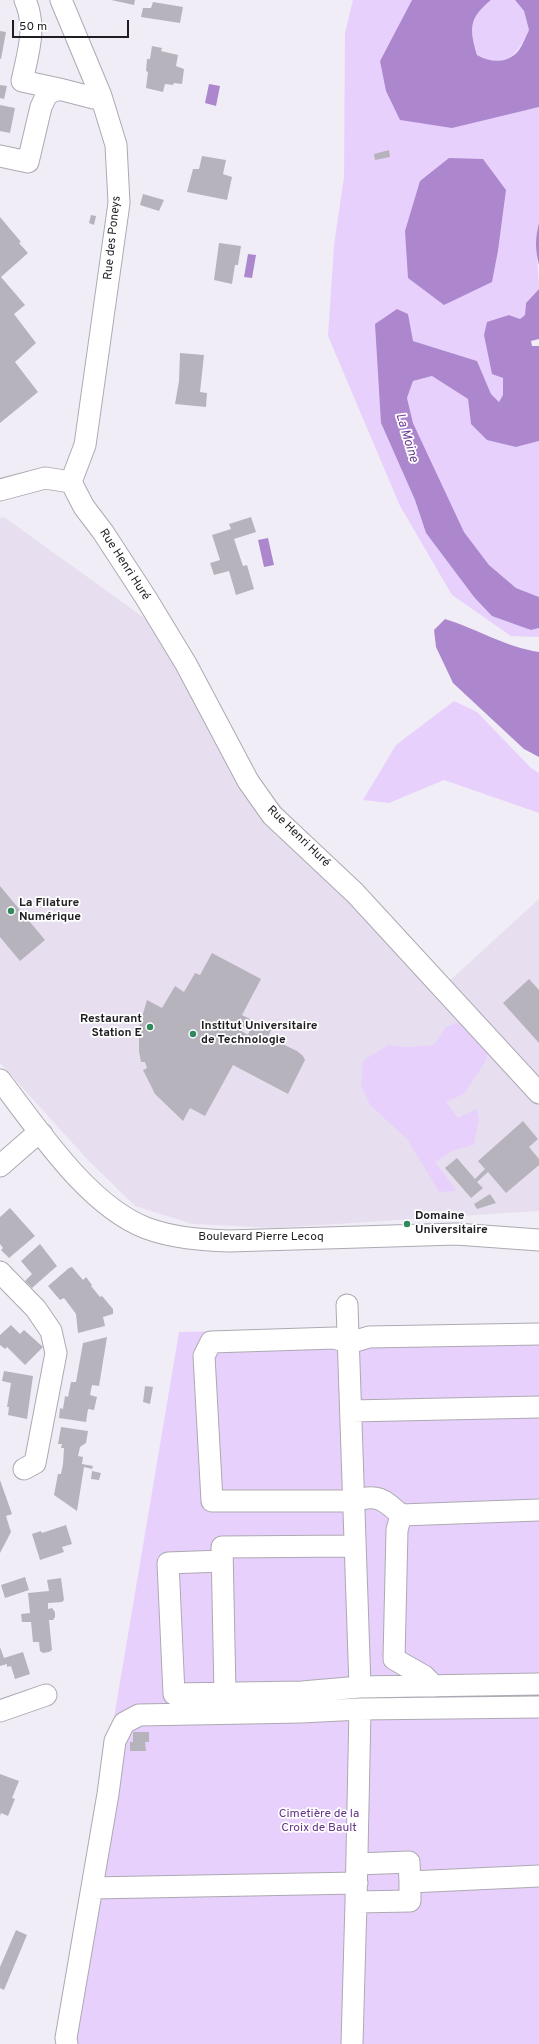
<!DOCTYPE html>
<html>
<head>
<meta charset="utf-8">
<style>
	body { margin:0 }
	#map { position:relative; width:539px; height:2044px; overflow:hidden; background:#f1edf6; font-family:Overpass,sans-serif }
	canvas { display:block }
	.scale { position:absolute; left:12px; top:20px; width:117px; height:18px; box-sizing:border-box; border:2px solid #1f1d21; border-top:0; padding-left:5px; font-size:12px; line-height:14px; white-space:nowrap; color:#1f1d21; -webkit-text-stroke:3px #fff; paint-order:stroke }
</style>
</head>
<body>
<div id="map">
<canvas width="539" height="2044"></canvas>
<div class="scale">50 m</div>
</div>
<script>
const context = document.querySelector('canvas').getContext('2d');
context.lineJoin = 'round';
function fillPath(path, color) {
  context.fillStyle = color;
  context.fill(path, 'evenodd');
}
function trace(path, color, width, dash) {
  context.strokeStyle = color;
  context.lineWidth = width;
  context.lineCap = dash ? 'butt' : 'round';
  context.setLineDash(dash || []);
  context.stroke(path);
}
function label(font, color, halo, rows, align = 'center') {
  context.font = font + ' Overpass,sans-serif';
  context.lineWidth = 3.5;
  context.setLineDash([]);
  context.textBaseline = 'middle';
  context.strokeStyle = halo;
  context.fillStyle = color;
  for (const [text, x, y, turn = 0] of rows) {
    context.save();
    context.translate(x, y);
    context.rotate((+turn || 0) * Math.PI / 180);
    context.textAlign = isNaN(turn) ? turn : align;
    if (halo) context.strokeText(text, 0, 0);
    context.fillText(text, 0, 0);
    context.restore();
  }
}
fillPath(new Path2D(`
	M4 517 182 645 224 746 448 982 539 899V1211L275 1228 192 1224 135 1206 87 1159 0 1063V518Z`), '#e7dfef');
fillPath(new Path2D(`
	M353 0H412L380 61 510 113 539 107V223C533 245 539 266 539 289L526 303 525 315 520 319 509 315 503 395 499 402 491 394 477 361 413 341 381 423 415 500 426 533 474 597 530 630 539 628V637L511 636 452 595 400 506 328 336 334 245 344 177 345 33ZM506 190 498 251 492 282Z
	M491 0H515L524 11 529 30C517 55 506 71 477 55 469 28 469 18 491 0Z
	M432 376 468 399 471 424 516 447 539 441V597L516 588 489 565 464 532 413 423 407 398 413 381Z
	M454 701 477 712 531 768 539 773V813L444 780 389 803 363 800 396 745Z
	M464 1020 488 1047 487 1059 464 1094 446 1102 458 1118 477 1109 479 1120 474 1145 454 1150 435 1162 457 1191 439 1192 407 1139 370 1105 361 1085 363 1061 388 1045 408 1047 434 1045 446 1027Z
	M539 1324V2044H59L179 1332Z`), '#e7d1fc');
fillPath(new Path2D(`
	M412 0H491C469 18 469 28 477 55 491 63 508 64 519 50 523 44 526 36 529 30L524 11 515 0H539V107L452 128 400 120 386 91 380 61Z
	M209 84 220 86 216 106 205 103Z
	M449 158 483 159 506 190 498 251 492 282 444 305 408 278 405 231 420 181Z
	M539 223V265C535 250 535 238 539 223Z
	M248 254 256 255 252 278 244 277Z
	M539 289V339L531 341 532 346H539V441L516 447 487 440 471 424 468 399 432 376 413 381 407 398 413 423 464 532 489 565 516 588 539 597V628L531 630 492 616 474 597 426 533 415 500 381 423 375 324 397 309 408 314 413 341 477 361 491 394 499 402 503 395V378L492 374 484 335 487 322 509 315 520 319 525 315 526 303Z
	M268 538 274 565 264 567 258 540Z
	M445 619C477 629 506 647 539 652V757L524 749 453 683 436 647 434 630Z`), '#ac87ce');
fillPath(new Path2D(`
	M111 0H135L134 5Z
	M153 2 183 7 180 23 141 17 143 8H151Z
	M0 31 6 32 1 59H0Z
	M152 46 162 48 161 51 178 55 176 66 184 69 182 84 174 83 173 85 165 84 163 92 146 88 148 72 146 71 147 59H150Z
	M0 85 7 86 4 99 0 98Z
	M0 105 15 108 10 133 0 131Z
	M389 150 390 157 375 160 374 154Z
	M202 156 226 160 223 174 232 177 227 200 187 192 193 169H199Z
	M143 194 164 200 159 211 140 205Z
	M91 215 96 216 94 225 89 223Z
	M0 217 21 242 19 243 28 253 1 277 25 305 14 314 36 343 15 362 38 392 0 423Z
	M219 243 241 246 238 265H235L232 284 214 280Z
	M180 353 204 355 200 392 207 393 206 407 175 404 179 381Z
	M251 517 256 532 234 539 243 566 247 565 254 589 236 595 229 571 214 575 210 563 220 560 212 535 231 529 229 524Z
	M0 886 45 940 20 961 0 937Z
	M212 953 261 979 242 1015 271 1030 268 1037 297 1051 303 1056 305 1060 288 1094 233 1065 205 1116 190 1108 183 1121 155 1094 143 1070 147 1068 145 1062H141L139 1051V1027L147 1000 162 1008 175 986 184 992 195 973 200 975ZM237 1024 250 1030 248 1035 235 1027Z
	M529 979 539 990V1043L503 1003Z
	M523 1121 538 1139 529 1147 539 1159V1165L506 1193 488 1172 477 1182 483 1188 471 1198 445 1168 457 1158 475 1179 485 1169 478 1161Z
	M490 1194 496 1203 477 1209 474 1204Z
	M10 1208 35 1236 9 1258 1 1250 3 1248 0 1244V1217Z
	M40 1244 57 1266 32 1288 25 1281 32 1274 21 1261Z
	M72 1267 83 1280 86 1277 92 1285 91 1286 100 1297 102 1296 113 1309V1314L103 1317 105 1326 78 1333 76 1314 64 1298 60 1300 48 1286 69 1268Z
	M11 1325 20 1334 24 1330 43 1347 25 1365 7 1347 5 1349 0 1345V1335Z
	M107 1337 99 1386 92 1385 90 1395 97 1397 94 1410 88 1409 86 1422 59 1418 60 1408 63 1409 65 1396 68 1397 71 1382H76L83 1343Z
	M4 1371 33 1376 27 1419 8 1415 9 1407H7L11 1383 2 1381Z
	M145 1386 153 1387 150 1404 143 1402Z
	M61 1427 88 1431 86 1443 80 1447 78 1456 83 1457 82 1464 93 1466 92 1469 84 1467 77 1511 54 1495 58 1474H61L63 1464 64 1448H61L62 1444H58Z
	M92 1471 101 1473 99 1480 91 1479Z
	M0 1480 12 1514 6 1516 11 1532 0 1553Z
	M66 1525 72 1544 62 1547 64 1552 40 1560 32 1534 41 1531 42 1533Z
	M25 1577 29 1590 5 1598 1 1585Z
	M61 1578 64 1600 62 1602 48 1603V1609L52 1608 55 1612V1617L53 1620H49L52 1650 49 1652 43 1653 40 1651 39 1642H33L31 1622H22L21 1614 30 1613 28 1593 49 1591 47 1580Z
	M0 1647 4 1658 23 1652 30 1674 15 1679 11 1666 7 1667V1664L0 1666Z
	M133 1732H149V1742H145L146 1751H130V1742H133Z
	M0 1774 19 1781 12 1798 15 1799 8 1816 1 1813 0 1816Z
	M16 1930 27 1935 4 1990 0 1988V1967Z`), '#b7b3bc');
const minor = new Path2D(`
	M25 0C37 27 28 53 22 81L59 89
	M61 0 101 96 116 145 119 203 85 445 71 482
	M0 156 28 162 41 107 47 94 59 89 94 98 101 96
	M71 482 84 507 103 532 146 598 186 664 248 781 272 815 355 893 539 1093
	M0 490 45 478 71 482
	M0 1080C38 1129 87 1205 146 1228 173 1238 201 1240 229 1241L456 1234 539 1240
	M0 1166 31 1139 42 1134
	M0 1272 36 1309 51 1331 56 1353 35 1463 24 1469
	M347 1305 360 1687
	M539 1334 369 1337 349 1343 335 1338 211 1342 204 1356 212 1501H354C378 1493 384 1500 401 1515L539 1510
	M351 1411 539 1407
	M401 1515 397 1530 394 1659 424 1676 434 1686
	M222 1561 168 1563 174 1694 302 1692 360 1687 539 1684
	M225 1694 222 1547 355 1546
	M0 1711 46 1695
	M357 1864 409 1862 410 1882
	M92 1888 357 1883
	M356 1902 360 1709 539 1707
	M67 2044 66 2038 108 1794 115 1741 124 1723 139 1715 301 1712 360 1709
	M352 2044 356 1902 410 1901V1882L539 1876`);
trace(minor, '#ada9b2', 23);
trace(minor, '#fff', 21);
for (const [x, y, r, color] of [
	[11,911,4,"#31895d"],
	[150,1027,4,"#31895d"],
	[193,1034,4,"#31895d"],
	[407,1224,4,"#31895d"]
]) {
  const dot = new Path2D();
  dot.arc(x, y, r, 0, 2 * Math.PI);
  context.fillStyle = color;
  context.fill(dot);
  trace(dot, '#fff', 1.5);
}
label('12px', '#1f1d21', '#fff', [
	["Rue des Poneys",113,238,-84],
	["Rue Henri Huré",124,565,57],
	["Rue Henri Huré",298,837,44],
	["Boulevard Pierre Lecoq",261,1238]
]);
label('bold 12px', '#1f1d21', '#fff', [
	["La Filature",19,904],
	["Numérique",19,918],
	["Restaurant",142,1020,"right"],
	["Station E",142,1034,"right"],
	["Institut Universitaire",201,1027],
	["de Technologie",201,1041],
	["Domaine",415,1217],
	["Universitaire",415,1231]
], 'left');
label('12px', '#643388', '#fff', [
	["Cimetière de la",319,1815],
	["Croix de Bault",319,1829]
]);
label('italic 13px', '#6e3d93', '#fff', [
	["La Moine",406,438,73]
]);
</script>
</body>
</html>
